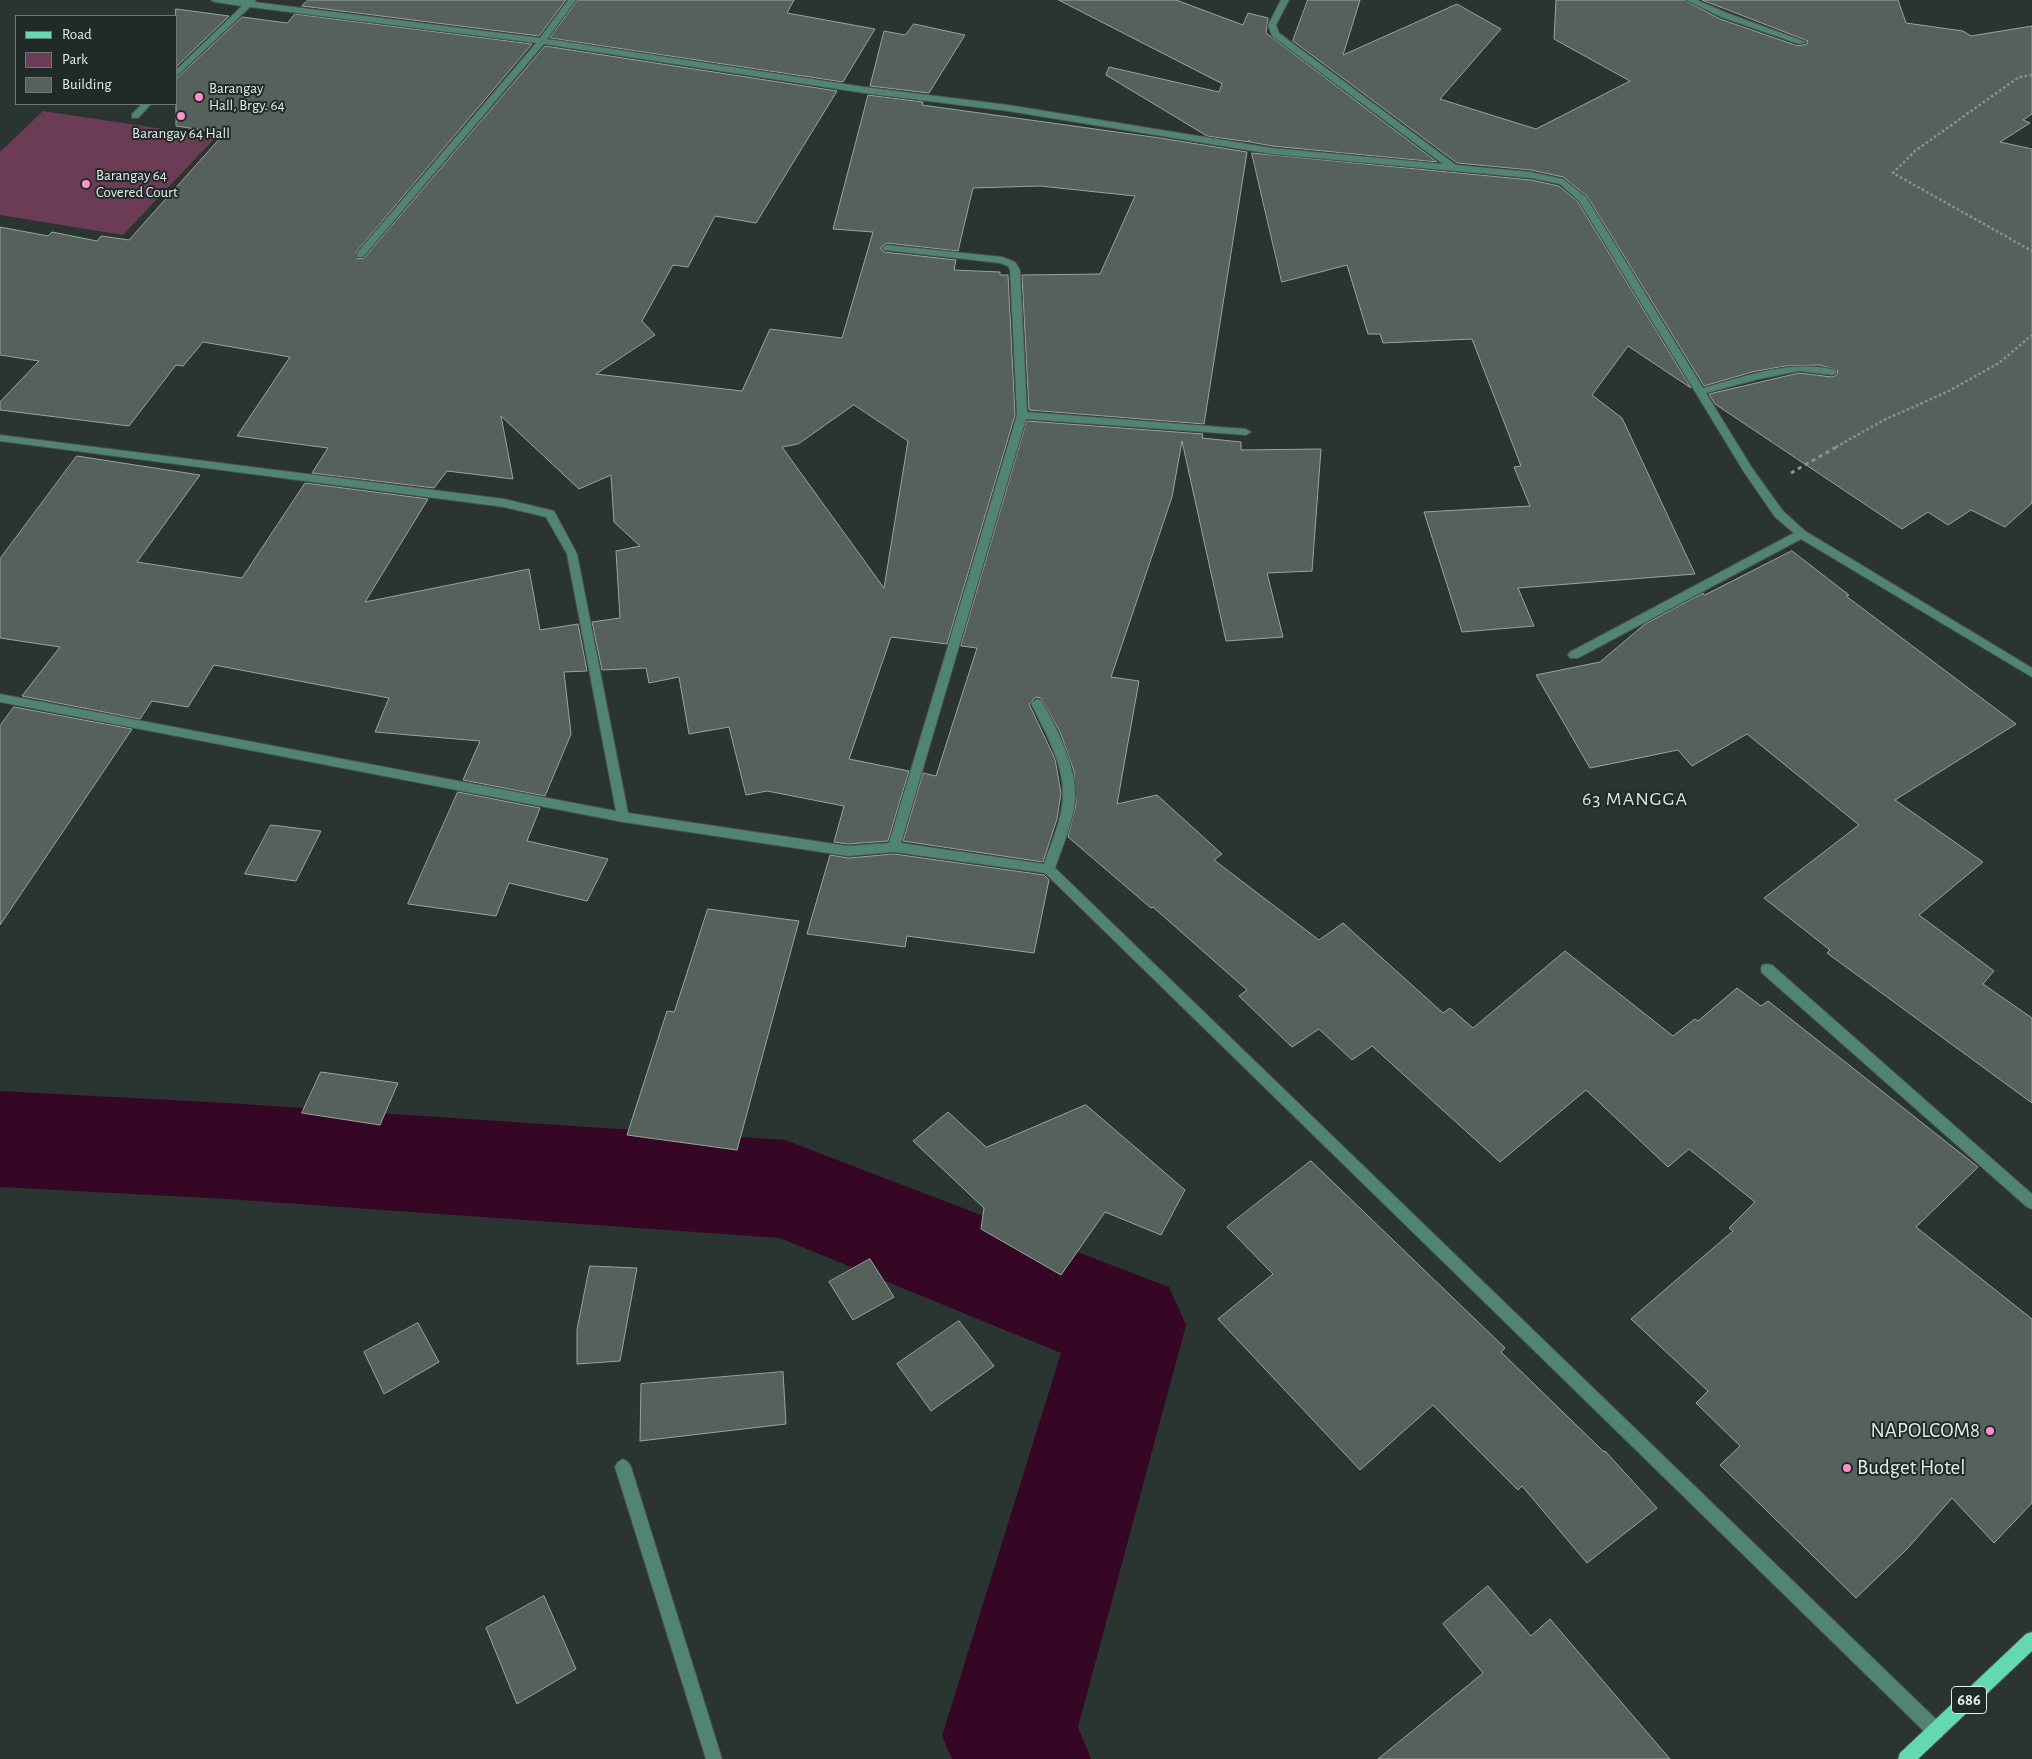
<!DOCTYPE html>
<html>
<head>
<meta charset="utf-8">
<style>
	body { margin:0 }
	#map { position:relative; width:2032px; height:1759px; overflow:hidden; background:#2a3430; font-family:"Alegreya Sans",sans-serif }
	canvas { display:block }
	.legend { position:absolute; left:15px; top:15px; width:162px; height:90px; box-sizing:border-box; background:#202a26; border:1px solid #6f7874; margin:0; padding:6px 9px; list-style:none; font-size:15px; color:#e6ecea }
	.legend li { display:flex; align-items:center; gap:10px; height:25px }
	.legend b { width:25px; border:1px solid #6f7874 }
</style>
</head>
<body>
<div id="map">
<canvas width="2032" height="1759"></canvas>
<ul class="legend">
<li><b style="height:6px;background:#64d8b0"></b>Road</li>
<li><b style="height:14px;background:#6c3c57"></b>Park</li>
<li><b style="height:14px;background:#56615c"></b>Building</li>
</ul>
</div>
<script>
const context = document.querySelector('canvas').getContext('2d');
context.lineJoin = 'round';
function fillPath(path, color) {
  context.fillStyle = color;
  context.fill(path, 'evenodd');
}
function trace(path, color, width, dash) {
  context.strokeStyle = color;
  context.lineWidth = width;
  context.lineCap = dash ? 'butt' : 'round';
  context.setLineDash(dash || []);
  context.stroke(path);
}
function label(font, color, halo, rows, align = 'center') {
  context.font = font + ' "Alegreya Sans",sans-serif';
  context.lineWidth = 4;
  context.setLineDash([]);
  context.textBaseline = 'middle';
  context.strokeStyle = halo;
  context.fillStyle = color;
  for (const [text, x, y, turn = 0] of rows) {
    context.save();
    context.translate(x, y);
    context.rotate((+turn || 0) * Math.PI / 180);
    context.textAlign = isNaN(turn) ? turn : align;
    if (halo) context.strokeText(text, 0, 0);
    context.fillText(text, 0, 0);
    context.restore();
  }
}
fillPath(new Path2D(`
	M43 111 216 137 123 235 0 215V152Z`), '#6c3c57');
fillPath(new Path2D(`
	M0 1091 227 1103 785 1140 1169 1287 1186 1325 1078 1727 1091 1759H952L942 1736 1061 1353 780 1238 227 1199 0 1187Z`), '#360724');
const building = new Path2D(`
	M308 0H566L539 36 302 6Z
	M578 0H794L787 13 875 29 843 82 550 38Z
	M1059 0H1176L1243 25 1248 13 1268 18 1266 33 1437 162 1272 146 1250 142 1249 140V142L1207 136 1106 75 1109 67 1219 92 1222 84Z
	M1308 0H1360L1343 55 1457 4 1501 29 1440 99 1536 129 1630 81 1554 39 1556 0H1684L1720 19 1798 46 1807 44 1808 41 1702 0H1898L1906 23 1963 31 1971 36 2032 26V114L2023 120 2030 123 2000 142 2032 149V503L2005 527 1971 510 1948 525 1928 512 1902 529 1715 404 1709 394 1799 373 1832 377 1837 375 1838 370 1819 365 1785 366 1752 372 1704 386 1587 196 1563 177 1531 170 1457 163 1293 41Z
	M176 9 229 16 176 67Z
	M295 14 532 44 356 252 357 259 364 258 545 46 837 91 756 223 715 216 688 267 673 265 642 321 655 335 596 374 742 391 770 329 842 338 873 232 833 229 868 95 923 102 922 105 1160 138 1247 152 1204 424 1029 410 1022 275 1100 274 1135 196 1040 186 973 188 958 251 887 243 880 248 884 252 956 260 954 270 1000 272V275H1008L1015 415 947 644 891 637 849 759 909 771 888 841 848 844 834 842 844 806 767 791 746 795 729 727 689 734 679 677 649 683 646 668 602 670 592 622 620 618 616 551 640 546 614 522 611 475 579 489 501 416 513 479 447 471 434 488 312 473 328 448 237 436 290 357 203 342 183 366 176 365 129 426 0 410V402L39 361 0 355V227L48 236 52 232 97 241 101 236 129 240 222 136 207 134 209 131 176 126V79L242 17 287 23ZM854 405 908 441 884 588 782 447 798 444Z
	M914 24 965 35 929 93 870 86 884 31 905 35Z
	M1252 153 1531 180 1559 186 1578 202 1691 388 1628 346 1592 395 1622 418 1695 574 1518 588 1534 626 1462 632 1424 512 1530 506 1514 467 1521 466 1472 339 1383 343 1380 334H1368L1347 265 1282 282Z
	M1027 421 1203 434 1202 438 1241 442V450L1321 449 1312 571 1267 573 1283 637 1226 641 1182 441 1172 497 1111 677 1139 681 1117 804 1157 795 1222 854 1214 860 1319 940 1343 923 1443 1013 1450 1008 1473 1028 1565 951 1673 1036 1695 1019 1698 1021 1737 988 1761 1006 1768 1001 1978 1167 1916 1227 2032 1319V1503L1994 1543 1952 1498 1907 1549 1856 1598 1720 1465 1740 1446 1696 1403 1708 1391 1631 1319 1733 1231 1729 1228 1755 1202 1689 1149 1668 1167 1586 1090 1500 1162 1372 1046 1352 1060 1319 1029 1292 1047 1239 996 1247 990 1153 907 1151 908 1068 837 1076 804 1074 771 1060 732 1041 698 1036 697 1029 704 1055 759 1061 793 1057 819 1043 862 903 841 923 773 936 776 977 648 961 646Z
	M77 456 200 475 137 562 242 578 305 483 428 499 365 602 529 569 540 630 578 624 587 671 564 672 571 734 545 796 463 780 480 741 375 732 389 698 214 665 188 707 152 701 140 719 22 696 60 647 0 638V559Z
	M1792 551 1849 595 1846 596 2016 724 1895 800 1983 862 1919 915 1994 971 1983 984 2032 1018V1103L1827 953 1830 950 1764 898 1859 825 1747 734 1692 766 1678 750 1590 768 1536 675 1600 662 1645 624 1703 593 1704 595Z
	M14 707 132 729 0 925V726Z
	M458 792 540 808 527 841 608 859 587 901 509 883 496 916 408 904Z
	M271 825 321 831 296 881 245 874Z
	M894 854 1044 875 1049 880 1034 953 907 936 905 947 807 934 830 855 848 858Z
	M708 909 799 921 737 1150 627 1135 667 1011 674 1012Z
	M321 1072 398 1083 380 1125 302 1113Z
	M1086 1105 1185 1190 1161 1235 1105 1212 1061 1275 981 1229 984 1208 913 1141 948 1112 986 1147Z
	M1311 1161 1505 1348 1501 1352 1604 1452 1605 1451 1657 1508 1587 1563 1522 1486 1518 1490 1433 1405 1360 1470 1218 1319 1273 1274 1227 1227Z
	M870 1259 894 1297 853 1320 829 1282Z
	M590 1266 637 1268 620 1361 577 1364V1330Z
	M959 1321 994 1366 931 1411 897 1364Z
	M418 1323 439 1362 384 1394 364 1352Z
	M783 1372 786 1424 640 1441 641 1384Z
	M1488 1586 1531 1636 1550 1619 1670 1759H1378L1483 1673 1443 1624Z
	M544 1596 576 1669 517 1704 486 1628Z`);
fillPath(building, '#56615c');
trace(building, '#99a49f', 1);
const minor = new Path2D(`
	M211 0H256L254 2 540 38 568 0H576L547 39 864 87 1008 105 1272 148 1443 164 1272 36 1268 25 1281 0H1289L1276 25 1279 33 1456 165 1531 172 1563 179 1586 197 1703 388C1746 376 1791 359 1836 370V374L1832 375 1799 371 1759 379 1706 393 1752 468 1783 511 1805 531 2032 668V677L1801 539 1578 658H1570L1568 655 1570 652 1794 533 1775 517 1744 472 1579 201 1560 184 1531 178 1272 154 1008 111 864 93 544 44 363 257H357V253L536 43 250 7 176 77V70L242 6 215 2Z
	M1686 0H1697L1727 13 1806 42 1799 44 1721 17Z
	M142 104H151L138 118H132V114Z
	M887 245 1002 257 1015 262 1020 270 1027 412 1246 429 1251 432 1246 435 1026 419 901 843 1044 864C1052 841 1063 817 1063 793 1063 762 1044 730 1031 703L1037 699 1041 700C1055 724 1076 766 1075 794 1075 819 1063 844 1055 868L1942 1725 1944 1731 1942 1737 1936 1739 1930 1737 1045 873 894 852 848 856 623 822 0 702V694L616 811 567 554 546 517 504 507 0 441V435L504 499 554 511 577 554 628 813 848 846 889 843 1017 415 1010 270 1008 266 1000 263 884 250 882 248Z
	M1767 964 1772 965 2032 1194V1209L2027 1207 1762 973 1761 969 1762 965Z
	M623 1459 628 1462 631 1467 722 1759H706L615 1467 618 1462Z`);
const major = new Path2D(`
	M2032 1632V1651L1918 1759H1898L1900 1753 2026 1634Z`);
trace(minor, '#48514e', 2);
trace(major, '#48514e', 2);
trace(new Path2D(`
	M2032 75 2019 77 1915 151 1893 173 2032 251
	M1836 447 1886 419 1947 392 1999 363 2032 335`), '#8c9491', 2.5, [2.5, 2.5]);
trace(new Path2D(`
	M1791 473 1838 446`), '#8c9491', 3, [4, 4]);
fillPath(minor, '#518571');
fillPath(major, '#64d8b0');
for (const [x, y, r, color] of [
	[199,97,5,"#f990ca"],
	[181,116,5,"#f990ca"],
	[86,184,5,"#f990ca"],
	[1990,1431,5,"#f990ca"],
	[1847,1468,5,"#f990ca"]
]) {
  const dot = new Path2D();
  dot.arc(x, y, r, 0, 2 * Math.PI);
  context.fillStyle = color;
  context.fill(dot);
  trace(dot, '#202a26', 2);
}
label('15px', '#e6ecea', '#202a26', [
	["Barangay",209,88],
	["Hall, Brgy. 64",209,105],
	["Barangay 64 Hall",181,133,"center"],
	["Barangay 64",96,175],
	["Covered Court",96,192]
], 'left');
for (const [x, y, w] of [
	[1969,1700,35]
]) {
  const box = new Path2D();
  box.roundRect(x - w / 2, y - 13.5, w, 27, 4);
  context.fillStyle = '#202a26';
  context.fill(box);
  trace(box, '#e6ecea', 1);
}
label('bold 16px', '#e6ecea', null, [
	["686",1969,1700]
]);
context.letterSpacing = '1px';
label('20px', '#d8e4df', '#202a26', [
	["63 MANGGA",1635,799]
]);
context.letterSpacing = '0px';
label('21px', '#e6ecea', '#202a26', [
	["NAPOLCOM8",1980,1431],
	["Budget Hotel",1857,1468,"left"]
], 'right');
</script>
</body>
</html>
